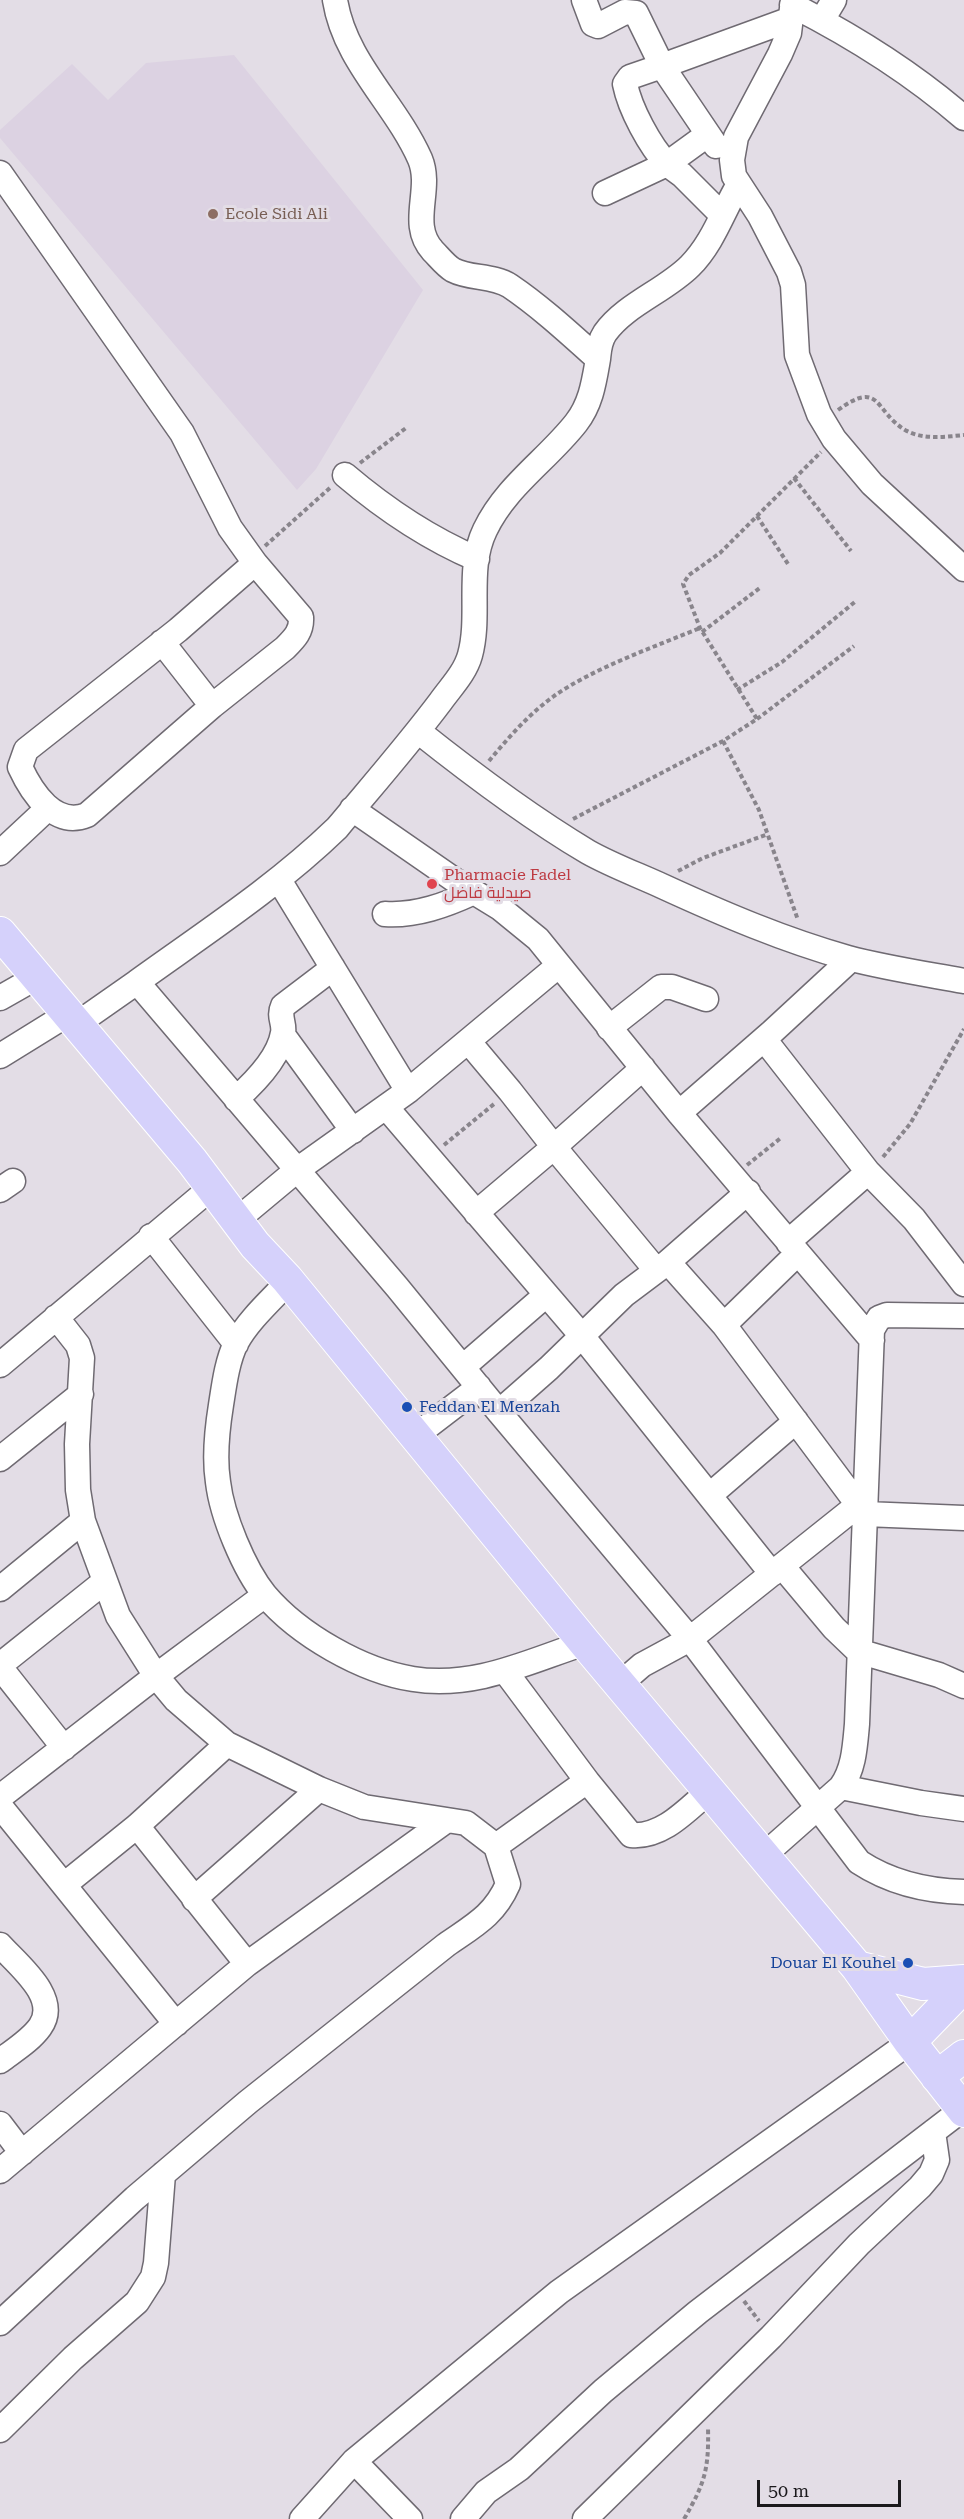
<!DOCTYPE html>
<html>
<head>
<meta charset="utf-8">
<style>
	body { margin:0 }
	#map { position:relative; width:964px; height:2519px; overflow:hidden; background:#e3dde6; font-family:"Roboto Serif",serif }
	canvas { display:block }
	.scale { position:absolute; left:757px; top:2480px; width:144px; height:27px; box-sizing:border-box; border:3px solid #1b191c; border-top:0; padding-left:8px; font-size:18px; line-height:21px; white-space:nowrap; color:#1b191c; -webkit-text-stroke:4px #e3dde6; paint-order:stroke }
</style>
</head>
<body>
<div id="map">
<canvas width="964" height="2519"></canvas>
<div class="scale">50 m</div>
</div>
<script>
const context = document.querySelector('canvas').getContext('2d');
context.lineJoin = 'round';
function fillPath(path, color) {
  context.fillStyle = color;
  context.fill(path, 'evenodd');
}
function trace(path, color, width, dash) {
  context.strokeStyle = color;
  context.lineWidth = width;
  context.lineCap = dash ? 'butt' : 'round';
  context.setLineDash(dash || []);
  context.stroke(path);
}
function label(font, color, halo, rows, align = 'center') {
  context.font = font + ' "Roboto Serif",Cairo,serif';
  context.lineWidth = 6;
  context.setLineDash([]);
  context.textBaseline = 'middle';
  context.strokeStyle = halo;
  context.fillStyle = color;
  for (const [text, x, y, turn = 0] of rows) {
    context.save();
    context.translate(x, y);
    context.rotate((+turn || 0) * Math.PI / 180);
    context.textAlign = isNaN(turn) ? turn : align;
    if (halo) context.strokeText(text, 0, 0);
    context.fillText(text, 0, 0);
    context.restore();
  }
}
fillPath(new Path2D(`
	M234 55 423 290 316 469 297 490 0 138V130L72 64 108 100 146 63Z`), '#dcd2e2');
const minor = new Path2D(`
	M335 0C345 62 395 103 420 159 433 190 408 224 433 251 439 257 446 266 453 270 470 279 493 275 510 286 541 307 570 334 598 359
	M584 0 593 24 598 26 625 12 636 13 662 66 630 77 625 84C630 109 650 146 667 164L707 135
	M793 0 789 33 780 54 736 137 732 160 734 176 760 216 789 272 793 285 797 355 819 414 834 439 872 484 964 569
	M792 5C853 36 912 73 964 118
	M822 20 834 0
	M716 146 662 66 791 19
	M0 173 182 433 230 528 255 563 178 630 26 750 20 767C32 793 55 828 87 815L212 706 285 648C295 638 302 631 301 617L255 563
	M739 184C723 211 713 243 690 266 665 291 626 304 605 333 599 342 599 350 598 359 594 382 591 404 576 423 547 460 506 486 485 530 466 569 481 615 470 655 465 673 451 687 441 701 408 745 372 786 337 828 276 887 205 933 137 982L397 1287 499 1412 690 1639 859 1862C891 1883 927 1891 964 1892
	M605 193 667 164 682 175 722 215
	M345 475C385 509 430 539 477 559
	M162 642 212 706
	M418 731C472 774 529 817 588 852 611 865 638 875 662 886 723 914 784 940 848 958 886 968 926 974 964 981
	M352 809 456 881 500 908 538 939 679 1113 872 1340
	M0 853 47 809
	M279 880 408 1091
	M385 914C416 916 446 905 474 892
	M0 998 37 977
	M77 1024 137 982
	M609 1028 661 987H672L706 999
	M283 1035 353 1131
	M764 1039 868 1172 788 1242
	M468 1041 510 1091 554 1147 476 1213
	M0 1056 68 1014
	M643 1068 554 1147 656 1270
	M236 1099C254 1083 279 1058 283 1033 285 1023 278 1017 283 1006L333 968
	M386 1107 582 1336 772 1574
	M679 1113 772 1032 851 959
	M868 1172 914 1219 964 1284
	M0 1190 13 1181
	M237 1220 297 1170 408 1091 558 966
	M151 1236 236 1344
	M668 1262 724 1325 865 1514 964 1518
	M287 1279 286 1284C269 1302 248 1321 236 1343 227 1361 224 1386 221 1405 217 1430 214 1457 218 1482 222 1516 244 1569 265 1595 299 1635 362 1671 413 1679 475 1689 529 1661 585 1643
	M56 1317 78 1345 82 1358 77 1444 78 1490 83 1521 118 1616 156 1676 176 1700 227 1744 319 1789 364 1807 466 1823 496 1846 587 1781 505 1671
	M724 1325 797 1254
	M0 1365 212 1187
	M463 1367 546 1295
	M499 1412 549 1368 624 1295 668 1262 748 1192
	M415 1436 479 1387
	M0 1459 81 1394
	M710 1495 796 1421
	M782 1566 834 1628 858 1651 939 1675 964 1686
	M0 1589 83 1521
	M0 1665 104 1582
	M0 1667 64 1748
	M620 1684 642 1665 690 1639 858 1505
	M587 1781 631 1835C662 1838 687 1810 709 1791
	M841 1787 921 1803 964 1809
	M0 1797 156 1676 265 1595
	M0 1806 176 2024
	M137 1826 247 1964
	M763 1856 841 1787C854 1769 855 1746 857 1724L872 1330 879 1318 887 1315 964 1316
	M64 1885 137 1826 227 1744
	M194 1899 319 1789
	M0 1945C18 1965 61 1998 40 2027 30 2041 13 2051 0 2061
	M0 2124 22 2153
	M0 2171 247 1964 447 1820
	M0 2323 135 2198 248 2102 446 1945C473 1926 494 1916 508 1884L496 1846
	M0 2430 73 2358 137 2302 153 2277 156 2263 163 2174
	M354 2461 410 2519
	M302 2519 354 2461 559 2292 910 2042
	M463 2519 486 2492 519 2469 603 2391 698 2312 963 2109
	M585 2519 771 2337 859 2244 920 2187 931 2174 937 2160 933 2132`);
const major = new Path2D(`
	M0 933 192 1161 255 1245 287 1279 585 1643 857 1967 910 2042 964 2111
	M857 1967 923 1984 964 1981
	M910 2042 964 1986
	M937 2077 964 2056`);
trace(minor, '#6f6a72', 27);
trace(major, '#fff', 34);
trace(new Path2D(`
	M838 410C881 379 874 411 905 430 923 440 944 437 964 435
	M360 463 406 428
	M794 478 851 551
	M757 516 788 564
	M265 546 331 487
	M702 632 761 587
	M737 690 782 662 856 601
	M757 719 854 646
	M723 741 759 810 798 920
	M489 761C508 738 529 714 554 696 594 668 654 647 700 628
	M573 819 723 741 757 719 700 628 683 584 689 575 720 553 821 452
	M678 871 703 858 768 834
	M444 1145 494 1104
	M883 1157 910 1124 964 1029
	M747 1165 782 1137
	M744 2301 759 2321
	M684 2519C705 2483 709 2469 708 2427`), '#89858c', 4, [4.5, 3]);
trace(minor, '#fff', 24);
trace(major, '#d5d1fb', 32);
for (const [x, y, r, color] of [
	[213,214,6,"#8d6e63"],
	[432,884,6,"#e0444e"],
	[407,1407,6,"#1a4fb4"],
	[908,1963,6,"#1a4fb4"]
]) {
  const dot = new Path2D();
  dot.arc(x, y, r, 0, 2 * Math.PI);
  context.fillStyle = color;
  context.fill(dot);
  trace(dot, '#e3dde6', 2);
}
label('16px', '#785e54', '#e3dde6', [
	["Ecole Sidi Ali",225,214]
], 'left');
label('16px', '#be3a42', '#e3dde6', [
	["Pharmacie Fadel",444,875],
	["صيدلية فاضل",444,893]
], 'left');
label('16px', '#164399', '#e3dde6', [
	["Feddan El Menzah",419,1407],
	["Douar El Kouhel",896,1963,"right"]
], 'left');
</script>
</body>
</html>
